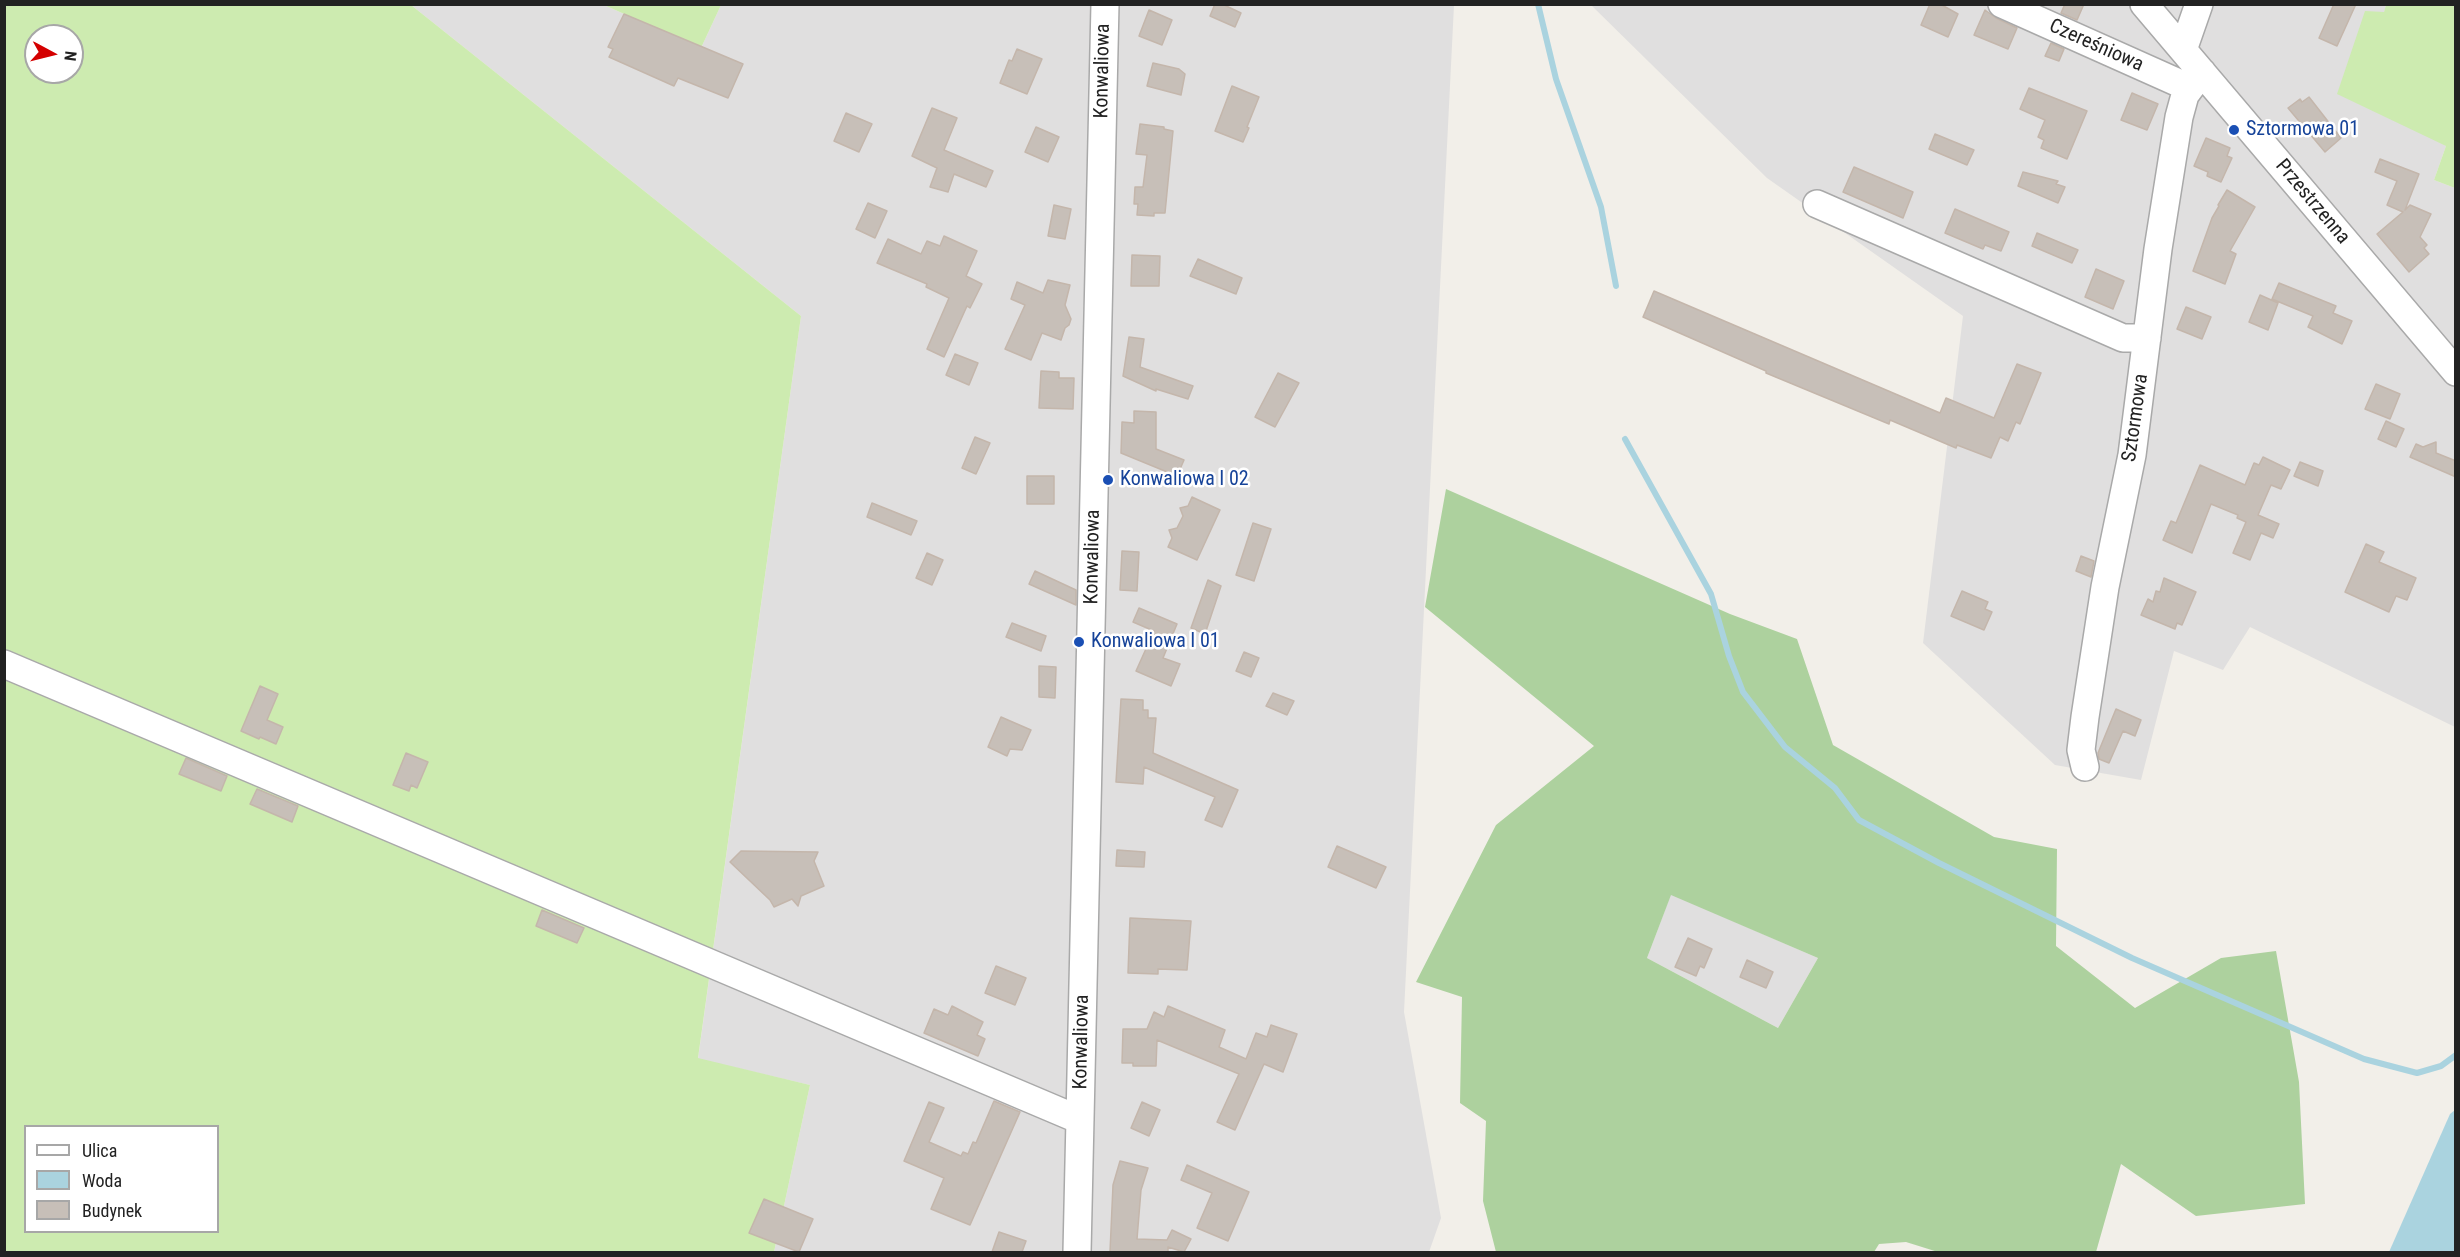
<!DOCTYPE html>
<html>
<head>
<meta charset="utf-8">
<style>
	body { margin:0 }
	#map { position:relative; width:2460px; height:1257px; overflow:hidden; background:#f2efe9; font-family:"Roboto Condensed",sans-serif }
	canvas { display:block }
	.frame { position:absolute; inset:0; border:6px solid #222; pointer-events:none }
	.legend { position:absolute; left:24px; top:1125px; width:195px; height:108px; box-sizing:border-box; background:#fff; border:2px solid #a7a7a7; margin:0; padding:8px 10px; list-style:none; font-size:18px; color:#222 }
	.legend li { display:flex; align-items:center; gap:12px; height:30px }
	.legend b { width:30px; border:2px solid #a7a7a7 }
	.north { position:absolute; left:24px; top:24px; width:60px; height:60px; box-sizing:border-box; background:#fff; border:2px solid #a7a7a7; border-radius:50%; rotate:97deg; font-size:16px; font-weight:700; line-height:24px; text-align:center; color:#222 }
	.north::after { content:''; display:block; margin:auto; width:21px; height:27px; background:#d40000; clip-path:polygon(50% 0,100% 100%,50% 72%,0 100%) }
</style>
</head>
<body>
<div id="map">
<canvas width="2460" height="1257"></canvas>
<div class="frame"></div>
<ul class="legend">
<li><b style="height:8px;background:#fff"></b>Ulica</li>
<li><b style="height:16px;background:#aad3df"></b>Woda</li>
<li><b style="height:16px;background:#c7bfb8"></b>Budynek</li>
</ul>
<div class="north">N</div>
</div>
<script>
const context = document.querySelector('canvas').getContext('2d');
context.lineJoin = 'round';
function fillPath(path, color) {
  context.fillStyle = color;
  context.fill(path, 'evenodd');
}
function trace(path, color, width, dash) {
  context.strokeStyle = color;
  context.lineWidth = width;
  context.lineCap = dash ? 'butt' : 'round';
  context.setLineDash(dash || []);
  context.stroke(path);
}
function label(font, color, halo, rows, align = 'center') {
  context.font = font + ' "Roboto Condensed",sans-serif';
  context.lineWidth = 5;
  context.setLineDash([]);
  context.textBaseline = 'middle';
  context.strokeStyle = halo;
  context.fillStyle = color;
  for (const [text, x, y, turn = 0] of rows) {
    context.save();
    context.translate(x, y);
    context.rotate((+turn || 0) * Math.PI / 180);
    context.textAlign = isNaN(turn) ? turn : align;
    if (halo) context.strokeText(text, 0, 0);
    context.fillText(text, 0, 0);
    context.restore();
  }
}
fillPath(new Path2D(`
	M411 5H604L701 48 721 5H1454L1404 1012 1441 1218 1429 1252H774L810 1085 698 1059 801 316Z
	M1591 5H2386L2384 13 2446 146 2434 180 2455 188V727L2250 627 2223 670 2174 651 2141 780 2055 765 1923 643 1963 316 1767 178Z
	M1671 894 1818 958 1778 1028 1647 958Z`), '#e0dfdf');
fillPath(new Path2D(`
	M5 5H411L801 316 698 1058 810 1085 774 1252H5ZM36 36H72V72H36ZM26 1126H218V1232H26Z
	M604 5H721L701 48Z
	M2386 5H2455V188L2434 180 2446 146 2337 94 2365 11 2384 12Z`), '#cdebb0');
fillPath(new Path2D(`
	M1446 489 1730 614 1797 639 1833 745 1994 837 2057 849 2056 946 2135 1008 2221 958 2276 951 2299 1082 2305 1204 2196 1216 2121 1164 2096 1252H1938L1906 1242 1879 1244 1874 1252H1496L1483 1201 1486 1121 1460 1103 1462 997 1416 982 1496 825 1594 746 1425 607ZM1671 895 1818 958 1778 1028 1647 958Z`), '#add19e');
fillPath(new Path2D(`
	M2455 1110V1252H2389L2450 1114Z`), '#aad3df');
trace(new Path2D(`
	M1538 4 1556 79 1601 207 1616 286
	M1625 439 1711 594 1729 656 1743 692 1785 747 1835 788 1859 820 1939 863 2132 958 2364 1059 2417 1073 2441 1066 2456 1055`), '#aad3df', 6);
const building = new Path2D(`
	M1215 4H1222L1241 13 1235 27 1210 16Z
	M1930 4H1940L1958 14 1948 37 1921 25Z
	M2065 4H2084L2077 20 2061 13Z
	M2334 4H2356L2337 46 2319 38Z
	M1149 10 1172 20 1162 45 1139 36Z
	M1985 10 1996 18 2017 28 2008 49 1974 35Z
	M624 14 743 64 728 98 678 78 674 86 609 57 613 49 608 47Z
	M2051 43 2064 49 2059 61 2045 56Z
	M1017 49 1042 59 1027 94 1000 83 1009 60 1012 61Z
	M1153 63 1179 69 1185 74 1181 95 1147 86Z
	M1232 86 1259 97 1247 127 1249 128 1243 142 1215 131Z
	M2029 88 2087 111 2067 159 2041 148 2044 140 2038 137 2045 120 2020 109Z
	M2132 93 2158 104 2147 130 2121 120Z
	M2309 97 2341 138 2325 152 2288 108 2300 99 2302 102Z
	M932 108 957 118 944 150 993 171 986 187 954 174 948 192 930 187 937 168 912 156Z
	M846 113 872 124 859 152 834 141Z
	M1140 124 1164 127V129L1173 131 1165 213H1154V216L1137 215 1138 204H1134L1135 187H1143L1147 155 1136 154Z
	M1036 127 1059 137 1048 162 1025 152Z
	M1935 134 1974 150 1967 165 1929 149Z
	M2206 138 2230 148 2227 156 2232 158 2221 182 2207 176 2208 172 2194 166Z
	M2380 159 2419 174 2405 210 2410 205 2431 214 2420 237 2427 245 2424 248 2429 254 2409 272 2377 234 2403 212 2387 205 2397 181 2375 172Z
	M1854 167 1913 192 1903 218 1843 192Z
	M2023 172 2058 181 2056 184 2065 187 2058 203 2018 186Z
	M2227 190 2255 207 2230 251 2236 254 2225 284 2193 271 2212 218 2219 206 2218 205Z
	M868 203 887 211 875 238 856 229Z
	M1054 205 1071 209 1065 239 1048 236Z
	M1955 209 2009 232 2001 251 1985 245 1983 249 1945 233Z
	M2037 233 2078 250 2072 263 2032 246Z
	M944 236 977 251 966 276 982 284 970 308 967 306 944 357 927 349 949 298 926 287 927 284 877 263 888 239 921 254 927 241 940 246Z
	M1132 255 1160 256 1159 286H1131Z
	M1198 259 1242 278 1236 294 1190 276Z
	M2096 269 2124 281 2113 309 2085 297Z
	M1048 280 1070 285 1065 305 1071 319 1069 325 1065 328 1061 340 1042 333 1031 360 1005 349 1025 305 1011 299 1017 282 1043 293Z
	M2279 283 2336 306 2333 313 2352 321 2342 344 2308 327 2313 316 2272 299Z
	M1654 291 1940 413 1946 398 1994 418 2017 364 2041 373 2020 424 2016 422 2008 441 2000 437 1991 458 1957 445 1956 448 1890 420 1889 424 1766 373V371L1643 317Z
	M2260 295 2278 303 2268 330 2249 322Z
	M2186 307 2211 317 2202 339 2177 329Z
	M1129 337 1144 339 1140 367 1193 386 1188 399 1156 389V391L1123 376Z
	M955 354 978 363 969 385 946 375Z
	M1041 371 1059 372V378H1074L1073 409 1039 408Z
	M1278 373 1299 383 1275 427 1255 417Z
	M2376 384 2400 394 2390 419 2365 409Z
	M1134 411 1156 412V449L1184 460 1177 476 1121 453 1122 422 1134 423Z
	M2386 421 2404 429 2396 447 2378 439Z
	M975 437 990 443 976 474 962 468Z
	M2436 442V453L2456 461V477L2410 457 2416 444 2423 447Z
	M2263 457 2290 470 2281 489 2271 485 2258 515 2279 524 2273 538 2261 533 2250 560 2233 553 2246 522 2237 518 2238 515 2211 504 2192 553 2163 540 2171 521 2176 523 2200 465 2245 485 2254 463 2259 465Z
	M2300 462 2323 471 2318 486 2294 476Z
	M1027 476H1054V504H1027Z
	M1192 497 1220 510 1197 560 1168 547 1172 538 1169 530 1177 528 1183 516 1180 508 1188 506Z
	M872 503 917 521 911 535 867 517Z
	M1253 523 1271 529 1254 581 1236 575Z
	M2366 544 2384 552 2379 562 2416 578 2407 600 2396 596 2389 612 2345 592Z
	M1122 551 1139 552 1137 591 1120 590Z
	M927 553 943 560 932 585 916 578Z
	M2081 556 2094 561 2091 577 2076 571Z
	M1035 571 1076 590V605L1029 584Z
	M2164 578 2196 592 2182 625 2177 623 2175 629 2141 615 2148 599 2153 602 2156 591 2160 592Z
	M1208 580 1221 586 1205 634 1191 628Z
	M1962 591 1988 602 1985 609 1992 612 1984 630 1951 616Z
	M1139 608 1177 624 1163 658 1180 664 1171 686 1136 671 1154 631 1133 622Z
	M1012 623 1046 636 1041 651 1006 637Z
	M1244 652 1259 658 1251 677 1236 671Z
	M1039 666 1056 667 1055 698 1039 697Z
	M260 686 278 694 267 720 283 727 276 744 260 737 259 739 241 731Z
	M1273 693 1294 701 1287 715 1266 706Z
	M1121 699 1143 700V710H1148V718H1156L1153 753 1238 790 1222 827 1205 820 1215 797 1144 767 1143 784 1116 782Z
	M2116 709 2141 720 2135 736 2123 731 2109 763 2099 759 2098 753Z
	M1001 717 1031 730 1022 750 1010 749 1007 756 988 747Z
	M406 753 428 762 417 788 411 785 409 791 393 785Z
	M186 758 227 776 221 791 179 774Z
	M257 789 298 806 292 822 250 804Z
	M1337 846 1386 867 1376 888 1328 867Z
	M1117 850 1145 852 1144 867 1116 866Z
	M741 851 818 852 814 861 824 886 801 896 798 906 792 899 774 907 770 900 730 862Z
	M542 910 584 928 577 943 536 926Z
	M1130 918 1191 921 1187 970 1158 969V974L1128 973Z
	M1688 938 1712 949 1704 968 1700 966 1696 976 1675 967Z
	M1747 960 1773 972 1766 988 1740 977Z
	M996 966 1026 978 1015 1005 985 993Z
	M952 1006 983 1022 977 1035 985 1039 978 1056 924 1033 934 1009 948 1015Z
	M1168 1006 1225 1030 1219 1047 1246 1059 1256 1033 1267 1037 1271 1025 1297 1034 1283 1072 1264 1064 1235 1130 1217 1122 1239 1074 1157 1040 1156 1066H1133V1063H1122L1123 1029H1147L1154 1012 1164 1017Z
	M994 1101 1020 1112 970 1225 931 1209 944 1178 904 1161 929 1102 944 1108 929 1142 961 1156 963 1152 968 1154 973 1142 976 1143Z
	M1142 1102 1160 1110 1149 1136 1131 1128Z
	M1120 1161 1148 1168 1141 1190 1137 1239 1167 1240 1172 1230 1191 1239 1184 1252 1168 1247V1252H1110L1113 1185Z
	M1187 1165 1249 1192 1228 1241 1197 1228 1212 1193 1181 1180Z
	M764 1199 813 1219 799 1252 749 1233Z
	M999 1232 1026 1241 1022 1252H992Z`);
fillPath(building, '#c7bfb8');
trace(building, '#c4b6ab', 1.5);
const minor = new Path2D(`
	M2002 4 2190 88
	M2144 4 2456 372
	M2183 50 2199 4
	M1817 204 2123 338H2147
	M4 664 1080 1120
	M2085 767 2081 750 2085 717 2105 587 2132 455 2158 249 2179 117 2185 95 2202 72
	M1077 1252 1105 4`);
trace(minor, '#a9a9a9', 30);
trace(minor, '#fff', 27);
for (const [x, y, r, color] of [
	[2234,130,6,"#1a4fb4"],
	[1108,480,6,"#1a4fb4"],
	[1079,642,6,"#1a4fb4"]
]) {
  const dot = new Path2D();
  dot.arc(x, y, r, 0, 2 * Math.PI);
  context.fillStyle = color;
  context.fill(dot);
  trace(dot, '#fff', 2);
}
label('20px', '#222', '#fff', [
	["Czereśniowa",2096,46,24],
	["Konwaliowa",1103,71,-89],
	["Przestrzenna",2312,202,50],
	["Sztormowa",2136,418,-82],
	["Konwaliowa",1093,557,-89],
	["Konwaliowa",1082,1042,-89]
]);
label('20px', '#164399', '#fff', [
	["Sztormowa 01",2246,130],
	["Konwaliowa I 02",1120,480],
	["Konwaliowa I 01",1091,642]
], 'left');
</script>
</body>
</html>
